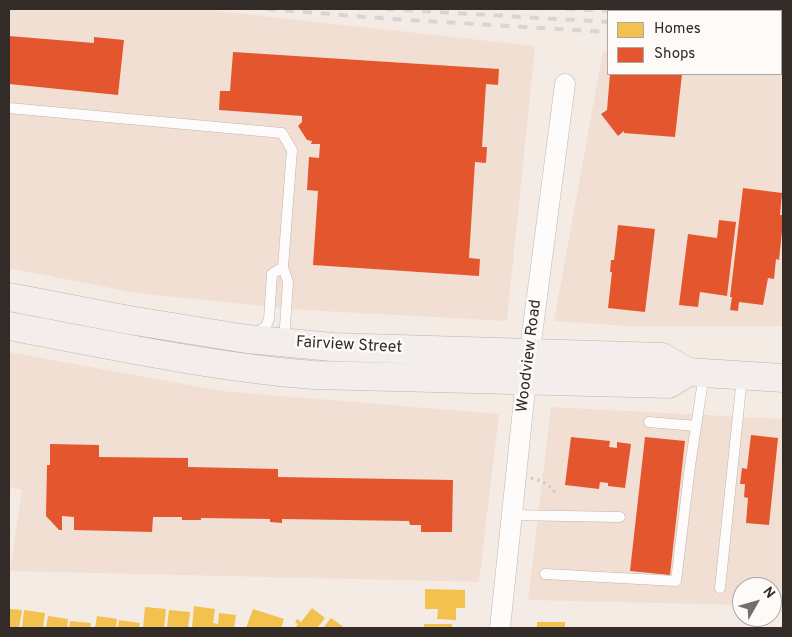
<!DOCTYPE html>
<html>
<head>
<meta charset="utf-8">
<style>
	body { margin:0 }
	#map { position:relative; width:792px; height:637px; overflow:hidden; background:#f5ebe5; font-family:Overpass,sans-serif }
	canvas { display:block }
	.frame { position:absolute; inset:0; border:10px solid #322b28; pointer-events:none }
	.legend { position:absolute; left:607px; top:10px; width:175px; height:65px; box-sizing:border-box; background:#fdfaf8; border:1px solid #aca7a5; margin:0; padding:6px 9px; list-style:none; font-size:15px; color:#322b28 }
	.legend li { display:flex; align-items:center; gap:10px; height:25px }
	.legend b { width:25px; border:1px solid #aca7a5 }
	.north { position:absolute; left:732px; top:577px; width:50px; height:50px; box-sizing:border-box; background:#fdfaf8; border:1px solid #aca7a5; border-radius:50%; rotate:52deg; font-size:14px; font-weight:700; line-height:20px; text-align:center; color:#322b28 }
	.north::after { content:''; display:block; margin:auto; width:18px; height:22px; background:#766e6a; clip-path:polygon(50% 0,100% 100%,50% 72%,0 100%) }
</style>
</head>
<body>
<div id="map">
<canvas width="792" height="637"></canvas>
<div class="frame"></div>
<ul class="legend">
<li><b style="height:14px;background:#f2c14e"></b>Homes</li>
<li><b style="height:14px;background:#e4572e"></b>Shops</li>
</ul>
<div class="north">N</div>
</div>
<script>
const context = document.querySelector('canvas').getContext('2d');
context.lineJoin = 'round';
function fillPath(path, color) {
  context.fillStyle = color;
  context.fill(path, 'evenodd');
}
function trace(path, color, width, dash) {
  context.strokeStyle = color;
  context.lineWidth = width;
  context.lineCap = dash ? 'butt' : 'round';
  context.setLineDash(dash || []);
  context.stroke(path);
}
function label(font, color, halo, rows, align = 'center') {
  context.font = font + ' Overpass,sans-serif';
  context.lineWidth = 5;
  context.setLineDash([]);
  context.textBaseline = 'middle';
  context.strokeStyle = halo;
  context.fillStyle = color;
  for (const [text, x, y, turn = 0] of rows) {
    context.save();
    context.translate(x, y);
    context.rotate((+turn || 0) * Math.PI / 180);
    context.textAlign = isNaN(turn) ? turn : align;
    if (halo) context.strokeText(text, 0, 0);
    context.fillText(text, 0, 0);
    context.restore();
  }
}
fillPath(new Path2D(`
	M9 9H199L535 46 507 321 303 310 136 293 9 268Z
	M603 51H608V74H781V55H783V326H626L554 321Z
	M9 352 222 391 499 414 479 582 10 571 22 490 9 487Z
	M551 407 783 419V606H772V587H742V605L528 600Z`), '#f2dfd4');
fillPath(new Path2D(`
	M425 589 465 590V608H456V620L437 619 438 609H425Z
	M194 606 215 609 213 623 218 624 219 613 236 615 234 628H192Z
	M145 607 166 609 164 628H143Z
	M312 608 325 618 318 627 321 628H295L298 624 295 622 297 619 301 622Z
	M9 609 22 610 19 628H9Z
	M253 609 284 619 281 628H246Z
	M24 610 45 613 43 628H22Z
	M169 610 190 612 188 628H167Z
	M48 616 68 619 67 628H46Z
	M97 616 117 619 116 628H95Z
	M331 618 345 628H323Z
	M119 620 140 623 139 628H118Z
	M70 621 91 623 90 628H69Z
	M537 622H565V628H537Z
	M424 624H452V628H424Z`), '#f2c14e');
fillPath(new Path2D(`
	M9 36 94 43V37L124 40 118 95 9 84Z
	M233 52 499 69 498 85 486 84 482 147H487L486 163 475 162 469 258 480 259 479 276 313 265 318 191 307 190 309 157 319 158 320 144H311L312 141 307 140 298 126 302 122V116L219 110 220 91H230Z
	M610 74H682L675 137 624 133V131L618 136 601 114 607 110Z
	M743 188 782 193 780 215H783V222L779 260 776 259 774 279 768 278 763 305 739 302 738 311 730 310 732 297H730Z
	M719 220 736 222 727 296 700 292 698 307 679 305 688 234 717 238Z
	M618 225 655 229 645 312 608 308 612 272H610L611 260H614Z
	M751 435 778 438 769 525 746 523 748 498 744 497 745 484H740L742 468 747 469Z
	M571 437 610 441 609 447 617 448V442L631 444 625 488 608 486V483L600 482 599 489 565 485Z
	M645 437 685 441 670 575 630 571Z
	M50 444 99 445V457L188 458V467L278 469V477L453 480 452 532H421V525H410L409 521 282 519V523L270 522V519L201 518V520H182V517H153L152 532 74 530V517L62 516V530H59L46 516 47 465H50Z`), '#e4572e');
const lane = new Path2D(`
	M9 108 282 133 292 150 283 267 288 282 284 341
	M255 334 266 326 269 319 272 274 283 267
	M649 422 696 426
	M512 515 620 517
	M545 574 676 581 690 466 704 374
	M720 588 742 377`);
const street = new Path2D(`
	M500 628 526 380 565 84`);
const secondary = new Path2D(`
	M9 297 129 320 247 339 333 347 662 357 688 372 783 378
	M9 326C110 345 211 367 314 375L669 384 688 372`);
trace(lane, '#bcb5b0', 11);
trace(street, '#bcb5b0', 21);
trace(secondary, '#bcb5b0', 29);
trace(new Path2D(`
	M531 478C540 480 551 485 555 493`), '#cfcbc9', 3, [2.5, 4]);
trace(lane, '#fefcfb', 10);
trace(street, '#fefcfb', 20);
trace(secondary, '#f3eeec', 28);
trace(new Path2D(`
	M267 9 392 19 608 32
	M386 9 608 22
	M566 9 621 11
	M781 17H783
	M781 28H783
	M781 38H783`), '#d7d5d3', 4, [9, 9]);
label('16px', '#322b28', '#fdfaf8', [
	["Fairview Street",349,346,3],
	["Woodview Road",530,356,-83]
]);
</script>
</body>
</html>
